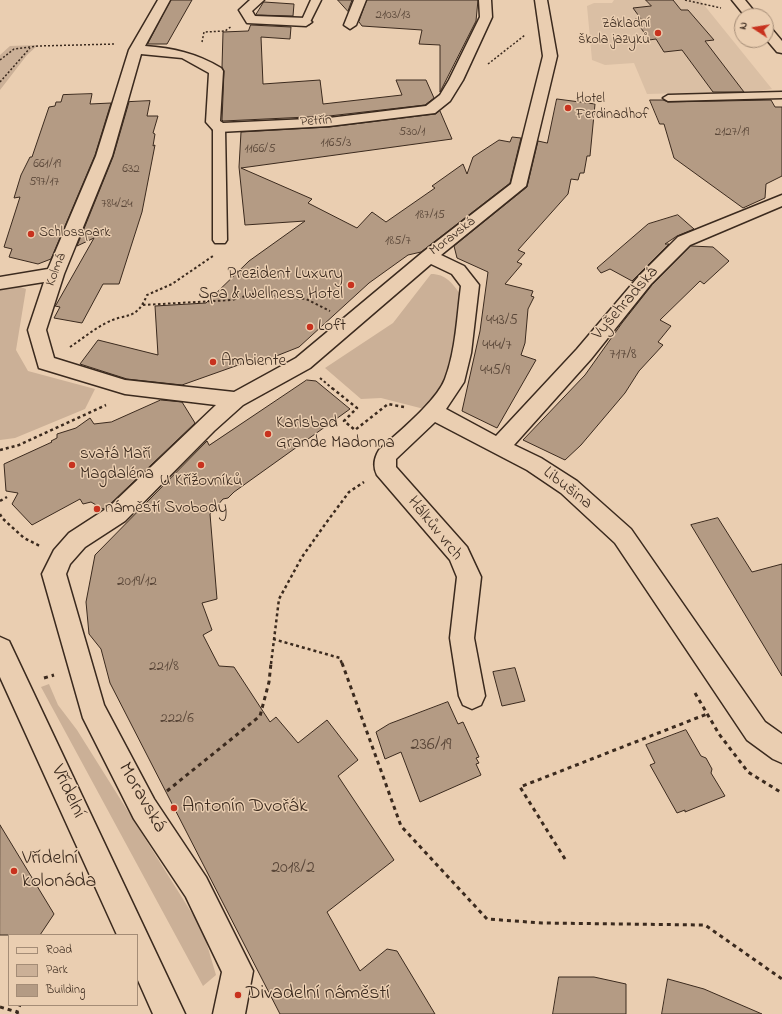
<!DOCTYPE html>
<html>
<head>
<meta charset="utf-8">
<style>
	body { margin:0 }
	#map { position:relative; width:782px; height:1014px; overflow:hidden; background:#eaceb1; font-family:"Indie Flower",sans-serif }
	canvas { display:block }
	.legend { position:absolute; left:8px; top:934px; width:130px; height:72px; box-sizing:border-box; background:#eaceb1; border:1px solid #a48c76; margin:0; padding:5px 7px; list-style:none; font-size:12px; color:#3b2a1e }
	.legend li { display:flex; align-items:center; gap:8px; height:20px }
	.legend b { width:20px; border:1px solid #a48c76 }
	.north { position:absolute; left:734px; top:8px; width:40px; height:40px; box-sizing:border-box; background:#eaceb1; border:1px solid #a48c76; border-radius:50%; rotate:282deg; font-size:11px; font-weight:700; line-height:16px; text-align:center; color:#3b2a1e }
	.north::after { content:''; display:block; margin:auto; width:14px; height:18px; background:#c8321e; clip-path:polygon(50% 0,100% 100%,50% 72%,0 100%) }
</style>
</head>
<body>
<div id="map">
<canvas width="782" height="1014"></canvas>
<ul class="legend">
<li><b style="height:5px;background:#eaceb1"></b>Road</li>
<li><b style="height:11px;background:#cbb097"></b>Park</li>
<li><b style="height:11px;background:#b49b84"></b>Building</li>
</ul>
<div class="north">N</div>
</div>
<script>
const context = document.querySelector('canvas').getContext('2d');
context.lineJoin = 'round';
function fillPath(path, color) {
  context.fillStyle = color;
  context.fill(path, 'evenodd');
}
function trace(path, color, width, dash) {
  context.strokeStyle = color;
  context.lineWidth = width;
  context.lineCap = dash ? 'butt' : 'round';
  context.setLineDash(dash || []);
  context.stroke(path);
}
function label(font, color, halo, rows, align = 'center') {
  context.font = font + ' "Indie Flower",sans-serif';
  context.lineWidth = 3;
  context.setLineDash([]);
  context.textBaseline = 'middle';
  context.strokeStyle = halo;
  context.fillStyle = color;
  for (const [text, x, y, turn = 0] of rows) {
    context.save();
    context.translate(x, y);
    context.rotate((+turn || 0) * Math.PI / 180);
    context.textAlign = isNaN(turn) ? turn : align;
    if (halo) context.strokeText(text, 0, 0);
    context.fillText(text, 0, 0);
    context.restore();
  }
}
fillPath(new Path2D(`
	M614 0H700L772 89 760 91 647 94 634 63 605 65 592 60 587 6 594 3H612Z`), '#dabfa4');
fillPath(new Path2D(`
	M38 45 27 55 0 90V55L10 46Z
	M431 274C446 274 452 283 461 295L456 340 448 375 428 410 381 398 361 399 325 368 393 323Z
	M18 286 26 289 16 350 28 371 95 389 85 409 15 438 0 440V288Z
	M49 684 58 705 77 730 203 931 216 975 203 986 41 687Z`), '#cbb097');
const building = new Path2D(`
	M171 0H192L167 44H148Z
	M338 0H352L348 11Z
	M367 0H478L476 21 440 92V45L419 44 422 30 362 26 359 22Z
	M646 0H673L681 10H688L714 40 705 41 744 92H713L682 50 664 52 656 39 649 40 635 19H641L633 8 651 6Z
	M264 2 294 4 293 16 256 15Z
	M251 25 291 27 290 39 261 37 263 84 320 80 323 104 402 95 396 80H426L434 98 425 105 329 116 223 121 222 120 224 71 222 67 223 32 248 31Z
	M92 94 90 104 111 103 95 155 51 259 38 264 9 257 12 249 4 247 20 197 14 198 21 175 30 157H32L49 107 55 106 56 102H61L63 95Z
	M557 99 595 104 590 156H587L584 173H580L578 180 571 179 568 194 518 250 525 253 517 262 522 264 505 284 533 291 531 296 534 297 528 309 525 343 521 355 536 360 497 428 462 411 480 331 488 272 457 258 454 246 527 187 538 141 547 143Z
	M650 100H663L668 102 771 100 775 107H782V176L766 184 765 198 743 208 674 158 664 124H660Z
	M150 101 147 116H158L153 133 155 134 153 146 155 145 142 212 119 284H103L82 323 54 318 60 307 55 306 56 305 94 238 77 246 113 157 129 102Z
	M440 111 452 139 241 168 312 199 308 203 357 228 372 212 386 222 435 188 432 186 463 164 467 174 473 157 499 140 510 142 512 137 521 138 510 183 421 252 408 255 369 283 299 347 261 362 258 358 182 385 127 379 80 364 98 340 158 355 155 306 206 303 249 261 305 221 245 225 239 167 241 132 329 127 435 114Z
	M678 215 694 229 677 236 665 244H669L632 281 610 269 601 273 597 268 648 224Z
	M691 246 713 247 729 261 704 284 700 281 660 320 671 326 658 342 663 345 639 371 625 393 581 445 565 460 523 440 585 375 622 323 652 285Z
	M307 380 316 381 350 409 234 492 228 498 223 499 210 514 217 599 202 603 212 630 203 635 219 666 234 667 270 722 276 717 298 743 327 720 358 760 338 776 394 860 327 912 360 971 387 949 397 951 435 1014H280L110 683 101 649 89 634 86 602 95 555 207 441 209 445Z
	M161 400 182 402 195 423 108 506 103 509 91 502 83 504 80 499 32 525 12 504 18 493 6 491 4 464 52 442 51 441 57 438V434L76 428 90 418 94 424 111 422Z
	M718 518 752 572 782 564V676L691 525Z
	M515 668 525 701 502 706 493 672Z
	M448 702 458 724 463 722 479 757 476 758 479 763 476 764 481 775 420 802 401 752 385 759 376 732 389 724Z
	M686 730 701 756 706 758 712 769 711 773 725 796 685 812V810L677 813 650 765 655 763 646 745Z
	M0 825 54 914 40 935H0Z
	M559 977H594L626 984V1014H553Z
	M668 979 704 989 762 1014H662Z`);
fillPath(building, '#b49b84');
trace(building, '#3b2a1e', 1);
const lane = new Path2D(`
	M311 0H321L309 24H303L301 22Z
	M782 92V98L668 101 663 98 668 95Z
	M219 125 225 128 227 240 225 243H215L213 240V128Z`);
const street = new Path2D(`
	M158 0H170L145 46C173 48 196 53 221 68L223 71 220 121 223 123 329 118 426 106 440 95 449 80 480 17 479 0H491L492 17 463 80 450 101 435 113 329 126 219 132 214 131 206 122 209 73 182 58 141 54 112 156 64 274 46 330 54 358 125 380 234 392 296 358 423 252 511 184 543 56 535 0H547L557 56 526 186 441 255 464 266 479 285 471 353 464 382 446 409 496 436 577 349 639 276 678 237 782 195V206L690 245 651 284 591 359 514 445 541 458 577 481 631 529 765 722 782 734V763L773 759 747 740 615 543 561 493 527 470 435 422 396 459V467L467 547 481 577 474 638 485 696 481 705 472 709 463 705 459 696 450 638 457 577 450 560 377 475C373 467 374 458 379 450 397 433 436 402 445 379 456 350 457 316 461 286L452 274 431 264 310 368 243 405 214 431 125 521 85 547 70 564 66 574 104 705 154 799 206 877 253 971 245 1014H213L222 972 186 897 134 819 83 718 42 574 54 550 69 533 109 507 216 405 125 394 39 368 28 330 44 282 0 289V277L48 269 96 156 129 50Z
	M250 0H264L252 11 255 16 306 18 312 22 306 26 247 23 239 10Z
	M354 0H366L356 25 350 29 344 25Z
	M0 637 9 641 185 1014H153L137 978V935H117L0 677Z`);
const secondary = new Path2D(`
	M732 0H745L758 16H745Z
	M766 27 771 28 782 41V53L777 52 766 39Z`);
trace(lane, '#3b2a1e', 3);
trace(street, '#3b2a1e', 3);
trace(secondary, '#3b2a1e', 3);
trace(new Path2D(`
	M685 0 721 8
	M202 42 204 32 225 31 232 26
	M0 60 14 49 39 46 116 44
	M488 64 525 35
	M0 82 30 48`), '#3b2a1e', 1.5, [2, 2]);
trace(new Path2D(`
	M143 305 232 300 253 294 306 299 330 311
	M70 347C82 339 94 329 106 323 126 312 136 322 147 295L172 284 213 256
	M320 378 333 389`), '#3b2a1e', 2, [2.5, 2.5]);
trace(new Path2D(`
	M332 388 357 408 344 421 355 430 388 404 404 407
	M0 450 19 445 106 405
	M0 501 7 497
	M0 514 2 518 24 538 40 546
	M273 639 340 658 342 664
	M271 664 279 599 302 557 326 523 349 492 364 482`), '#3b2a1e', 2.5, [3, 3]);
trace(new Path2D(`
	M342 663 401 826 487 919 542 923 705 925 782 979
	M44 678 54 675
	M695 693 719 734 748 772 782 793
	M167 791 260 716 269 682 271 663
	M565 859 520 787 707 714
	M0 1007 17 1012
	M18 1014 17 1012 20 1005`), '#3b2a1e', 3, [4, 4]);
fillPath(lane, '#eaceb1');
fillPath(street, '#eaceb1');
fillPath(secondary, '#eaceb1');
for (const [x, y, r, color] of [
	[658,33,4,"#c8321e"],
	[568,108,4,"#c8321e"],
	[31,234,4,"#c8321e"],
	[351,285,4,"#c8321e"],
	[310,327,4,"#c8321e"],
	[213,362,4,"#c8321e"],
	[268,434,4,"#c8321e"],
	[72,465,4,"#c8321e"],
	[201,465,4,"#c8321e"],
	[97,509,4,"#c8321e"],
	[174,808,4,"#c8321e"],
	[14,871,4,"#c8321e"],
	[238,995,4,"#c8321e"]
]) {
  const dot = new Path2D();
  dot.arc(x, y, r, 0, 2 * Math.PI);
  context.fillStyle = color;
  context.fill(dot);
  trace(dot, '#eaceb1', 1.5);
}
label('13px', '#594638', null, [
	["2103/13",393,16],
	["530/1",412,133],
	["2127/19",732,133],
	["1165/3",336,144],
	["1166/5",260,150],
	["661/19",47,165],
	["632",131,170],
	["597/17",44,183],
	["784/24",117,205],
	["187/15",430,216],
	["185/7",398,242]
]);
label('14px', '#3b2a1e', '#eaceb1', [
	["Základní",650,25,"right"],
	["škola jazyků",650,41,"right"],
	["Hotel",576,100],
	["Ferdinadhof",576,116],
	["Schlosspark",39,234]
], 'left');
label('14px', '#3b2a1e', '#eaceb1', [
	["Petřín",316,122,-4],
	["Moravská",453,237,-38],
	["Kolmá",57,270,-69]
]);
label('15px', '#594638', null, [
	["443/5",502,322],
	["444/7",497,347],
	["717/8",623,356],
	["445/9",495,372],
	["2019/12",137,583],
	["221/8",164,668],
	["222/6",177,720]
]);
label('17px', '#3b2a1e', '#eaceb1', [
	["Prezident Luxury",343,275,"right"],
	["Spa & Wellness Hotel",343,295,"right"],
	["Loft",318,327],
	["Ambiente",221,362],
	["Karlsbad",276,424],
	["Grande Madonna",276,444],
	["svatá Maří",80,455],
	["Magdaléna",80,475],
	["U Křížovníků",201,482,"center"],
	["náměstí Svobody",105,509]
], 'left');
label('17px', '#3b2a1e', '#eaceb1', [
	["Vyšehradská",626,304,-49],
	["Libušina",567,489,38],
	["Hálkův vrch",434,529,51]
]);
label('18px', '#594638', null, [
	["236/19",431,746],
	["2018/2",293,869]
]);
label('20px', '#3b2a1e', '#eaceb1', [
	["Vřídelní",67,792,65],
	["Moravská",141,798,60]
]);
label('20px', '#3b2a1e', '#eaceb1', [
	["Antonín Dvořák",182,808],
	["Vřídelní",22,860],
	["kolonáda",22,883],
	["Divadelní náměstí",246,995]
], 'left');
</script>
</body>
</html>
